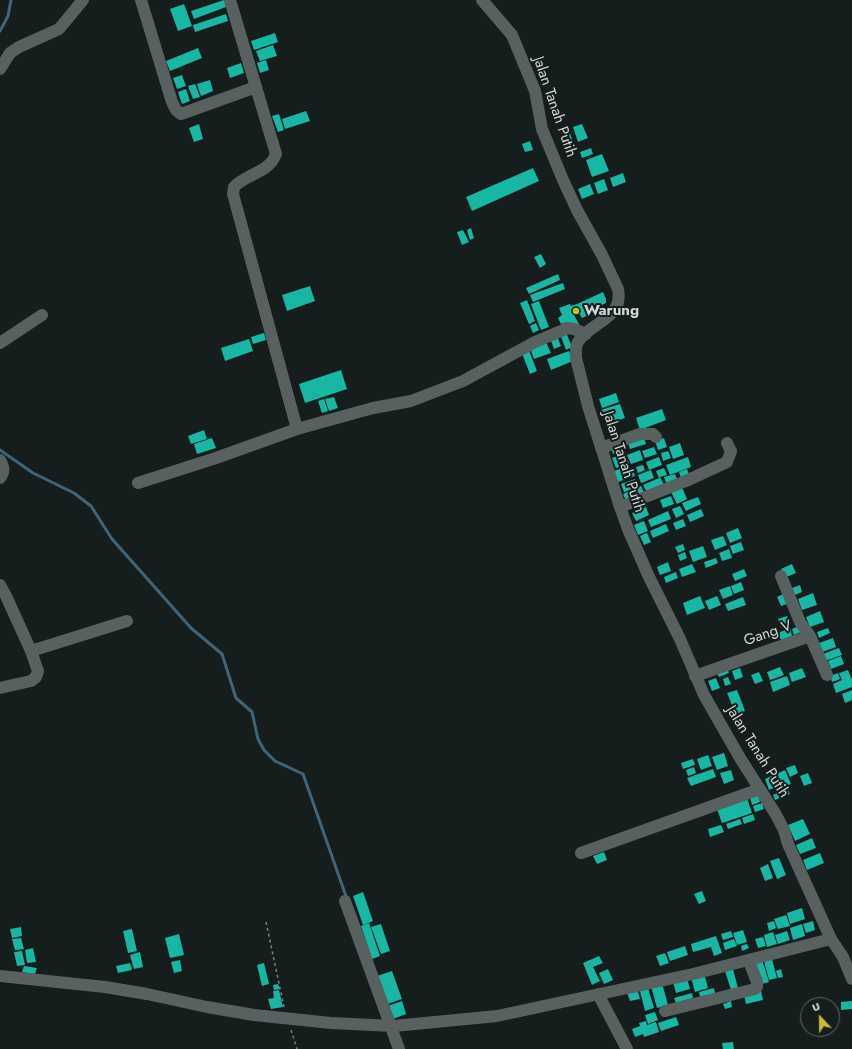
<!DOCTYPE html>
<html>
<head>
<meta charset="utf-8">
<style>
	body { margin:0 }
	#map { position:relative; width:852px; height:1049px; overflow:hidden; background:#161d1d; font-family:Jost,sans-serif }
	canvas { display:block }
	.north { position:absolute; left:800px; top:997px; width:40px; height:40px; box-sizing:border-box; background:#161d1d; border:1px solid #616767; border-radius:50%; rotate:338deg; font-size:11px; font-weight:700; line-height:16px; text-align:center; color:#d2d6d6 }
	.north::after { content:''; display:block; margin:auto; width:14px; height:18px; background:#cbba39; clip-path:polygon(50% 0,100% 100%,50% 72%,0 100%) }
</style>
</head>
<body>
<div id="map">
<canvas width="852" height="1049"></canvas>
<div class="north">U</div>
</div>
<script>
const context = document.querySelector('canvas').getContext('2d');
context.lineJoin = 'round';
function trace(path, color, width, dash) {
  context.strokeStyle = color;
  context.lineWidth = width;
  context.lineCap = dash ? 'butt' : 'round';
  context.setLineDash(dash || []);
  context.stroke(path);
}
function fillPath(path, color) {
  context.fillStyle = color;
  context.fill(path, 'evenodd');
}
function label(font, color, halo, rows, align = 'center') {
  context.font = font + ' Jost,sans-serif';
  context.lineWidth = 4;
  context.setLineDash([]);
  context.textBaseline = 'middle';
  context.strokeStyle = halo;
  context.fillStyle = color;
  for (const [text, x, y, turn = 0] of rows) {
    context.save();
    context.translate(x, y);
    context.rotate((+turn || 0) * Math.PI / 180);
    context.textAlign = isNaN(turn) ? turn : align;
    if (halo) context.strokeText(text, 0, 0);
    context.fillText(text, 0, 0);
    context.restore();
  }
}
trace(new Path2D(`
	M0 31 8 16 11 0
	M0 450 33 473 74 493 91 506 112 539 191 628 222 654 236 698 252 712 258 739 264 750 275 761 303 774 347 899`), '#3f657a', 3);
fillPath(new Path2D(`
	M224 0 226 7 194 19 191 11Z
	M184 4 192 26 178 31 170 9Z
	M226 14 228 21 195 32 193 25Z
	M275 33 278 42 254 50 251 41Z
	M273 45 277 56 260 61 256 51Z
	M198 48 202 58 170 71 166 61Z
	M266 60 269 70 260 73 257 63Z
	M241 63 244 73 230 78 227 68Z
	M182 75 186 86 177 89 173 78Z
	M210 80 213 91 201 96 197 84Z
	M195 84 200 97 193 99 188 86Z
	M186 89 190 101 182 104 178 92Z
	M306 111 310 121 285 129 282 119Z
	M279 114 284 130 278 132 272 116Z
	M199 124 203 139 194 142 189 128Z
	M582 124 588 138 578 142 573 127Z
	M568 128 573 142 566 144 561 131Z
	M530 141 533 150 525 152 522 144Z
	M591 148 593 154 582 158 580 152Z
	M602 154 609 171 592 177 586 160Z
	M533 168 539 181 472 211 466 197Z
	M623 173 626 182 613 187 610 178Z
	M604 179 608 190 598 194 594 183Z
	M590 184 594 194 582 199 578 189Z
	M471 228 474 238 470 240 467 230Z
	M463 230 469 242 462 245 457 232Z
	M541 254 546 264 540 268 534 257Z
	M558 274 560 280 529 294 526 288Z
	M563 283 565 289 533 302 530 295Z
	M310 286 315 301 287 311 282 295Z
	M603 292 606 299V303L602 305 599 311 596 306 591 308 594 313 582 318 578 312 574 315 580 326 566 324 567 322 561 324 558 318 562 315 559 308 570 304 571 306 577 304Z
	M527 300 535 321 529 324 520 303Z
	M539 301 549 327 541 330 531 304Z
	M536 323 539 330 533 333 530 326Z
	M566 332 572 347 566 350 560 334Z
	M264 333 266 340 253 344 251 337Z
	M557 336 561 346 554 349 550 338Z
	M249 339 253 351 225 361 221 348Z
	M546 342 551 353 534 359 530 348Z
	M528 348 537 371 530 374 521 351Z
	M569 351 573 361 551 370 547 359Z
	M341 370 347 389 305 403 299 384Z
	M616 393 619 402 602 408 599 399Z
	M334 397 338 408 329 411 325 399Z
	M324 399 328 411 322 413 318 401Z
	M620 404 625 418 606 424 601 410Z
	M662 409 666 420 640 430 636 418Z
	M204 430 207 439 191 444 188 436Z
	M212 438 216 448 197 454 194 444Z
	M644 438 646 444 630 449 628 443Z
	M664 438 667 447 658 450 655 441Z
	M623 442 626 449 613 454 611 446Z
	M680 443 684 455 673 459 669 447Z
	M654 447 657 454 645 458 642 451Z
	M640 450 643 460 631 464 627 455Z
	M668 451 671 458 663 461 661 453Z
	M625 453 629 464 616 468 612 458Z
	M659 457 662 465 649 470 646 462Z
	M688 457 691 467 670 475 666 465Z
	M643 465 645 470 638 473 636 467Z
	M622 468 626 479 618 482 614 471Z
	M632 468 635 476 628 478 626 470Z
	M664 468 667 475 660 477 664 485 647 492 643 485 659 478 656 471Z
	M687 469 690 477 682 481 679 472Z
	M651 470 654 478 641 483 638 475Z
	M675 474 678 481 667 485 664 477Z
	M635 479 638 487 624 492 621 484Z
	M641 486 645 495 627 503 623 494Z
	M682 487 687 499 677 504 671 492Z
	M671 496 674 504 663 508 660 500Z
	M698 497 701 504 686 511 682 503Z
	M680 506 684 514 676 518 672 509Z
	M646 507 649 515 636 521 632 513Z
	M701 509 704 516 690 522 687 515Z
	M668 511 671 519 651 527 648 520Z
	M683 519 686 526 676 530 673 523Z
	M644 521 648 531 638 535 634 525Z
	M666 524 669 531 653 538 650 531Z
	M738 528 742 538 730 543 726 533Z
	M647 533 651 542 644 545 640 536Z
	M723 536 727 545 715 550 711 540Z
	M741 542 744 550 733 554 730 546Z
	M683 544 685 550 678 553 675 547Z
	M703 546 707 557 693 562 689 551Z
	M729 549 732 558 722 561 719 553Z
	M685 552 687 558 680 561 678 555Z
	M716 558 718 563 706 568 704 562Z
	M668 562 671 571 660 575 657 567Z
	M692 564 696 572 682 577 679 569Z
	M792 564 796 573 784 578 781 569Z
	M744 569 747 576 735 581 732 574Z
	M676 572 678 578 666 583 664 577Z
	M741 582 744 590 734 594 731 586Z
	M800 585 802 592 795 595 792 588Z
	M730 586 733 595 723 599 719 590Z
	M813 593 817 605 802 610 798 599Z
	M783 594 787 604 781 606 777 597Z
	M700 596 705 608 687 615 683 603Z
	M717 596 721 605 709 610 705 601Z
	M743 597 746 605 728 611 725 604Z
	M820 611 824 622 810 627 806 617Z
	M787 616 790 623 781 627 778 619Z
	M799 626 801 632 794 635 792 629Z
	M790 628 792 636 781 640 778 633Z
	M828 628 830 633 819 638 817 632Z
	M833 638 836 647 822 652 819 643Z
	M839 648 842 655 825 661 823 654Z
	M841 656 844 664 831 669 828 661Z
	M727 667 729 673 719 677 716 671Z
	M780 667 784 675 770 680 767 672Z
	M740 668 743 677 735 680 732 671Z
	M802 668 806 677 792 682 789 673Z
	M848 670 852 680V687L836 693 833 684 842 680 839 673Z
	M759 672 763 681 755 684 751 675Z
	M838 673 840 679 832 682 830 676Z
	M787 676 790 685 773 692 770 682Z
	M728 677 731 684 725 686 723 679Z
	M716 678 720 688 712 691 708 681Z
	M737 690 745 711 736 715 727 693Z
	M852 690V700L845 703 842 694Z
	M724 753 728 766 717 770 712 757Z
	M708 755 712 766 701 770 697 759Z
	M693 759 695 765 683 769 681 763Z
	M795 765 798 773 790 777 786 768Z
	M694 767 696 773 688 776 686 770Z
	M713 769 716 777 691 786 687 778Z
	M731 770 734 780 724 784 720 773Z
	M785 770 791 784 781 788 776 774Z
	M808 773 812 783 804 786 800 776Z
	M774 775 778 786 769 790 765 779Z
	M787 788 790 794 775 800 773 795Z
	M758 794 760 802 752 805 750 797Z
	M747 798 752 813 722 823 717 809Z
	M762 803 764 809 755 812 753 806Z
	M753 814 755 820 744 824 742 818Z
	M740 819 742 824 728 829 726 824Z
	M803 819 810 834 795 841 788 825Z
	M721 825 724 832 710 837 708 829Z
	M812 838 816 848 800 854 796 845Z
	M604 852 607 860 597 864 593 856Z
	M820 853 824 863 807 870 803 860Z
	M779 858 786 875 777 879 770 861Z
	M768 864 773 878 765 881 760 868Z
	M702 891 706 901 699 904 694 894Z
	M363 892 373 921 363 925 353 896Z
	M802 908 805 919 790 924 787 913Z
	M786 915 790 926 778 929 774 919Z
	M774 921 776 928 769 931 767 923Z
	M813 921 815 930 806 933 803 924Z
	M369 923 380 956 372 959 361 926Z
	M381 924 390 951 381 954 371 927Z
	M802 924 805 936 793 940 790 928Z
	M21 927 22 936 12 938 10 929Z
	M132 929 137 951 128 953 123 931Z
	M743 930 747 942 737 945 733 933Z
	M731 931 733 937 723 940 721 934Z
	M787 931 790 940 778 944 775 935Z
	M773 932 777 944 767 947 764 935Z
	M179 934 184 955 170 958 165 938Z
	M716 936 722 953 714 956 711 947 693 952 691 944Z
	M763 937 766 946 758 948 755 939Z
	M21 938 24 949 15 950 12 939Z
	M734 939 737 946 725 950 723 943Z
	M747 944 749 948 742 951 741 946Z
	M685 946 688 955 670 961 667 952Z
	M33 948 36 962 27 963 25 950Z
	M22 951 25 965 17 966 14 952Z
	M140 952 143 967 134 969 130 955Z
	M665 953 669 963 660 966 656 956Z
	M599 956 603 963 593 967 600 981 592 985 583 963Z
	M772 959 777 978 769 980 764 961Z
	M180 960 182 971 174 973 171 962Z
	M762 960 769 982 762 984 755 962Z
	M130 963 132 970 118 973 116 966Z
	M264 963 269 984 262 986 257 965Z
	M24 966 37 968 35 974 22 972Z
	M608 969 613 980 604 984 599 973Z
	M733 969 738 988 731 990 725 971Z
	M781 969 783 977 778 978 776 971Z
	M392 971 402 999 387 1004 377 976Z
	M704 973 708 988 695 992 691 977Z
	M687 978 690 989 676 993 673 982Z
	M662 983 668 1005 657 1008 651 986Z
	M278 984 280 989 274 990 273 985Z
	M648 988 654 1008 645 1011 640 991Z
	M714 988 715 993 700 997 699 992Z
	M637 989 640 999 630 1001 627 992Z
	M279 990 283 1007 271 1009 268 999 274 998 273 991Z
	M761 991 763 1000 746 1004 744 995Z
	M692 993 693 998 676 1003 674 998Z
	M402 1001 406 1014 393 1019 388 1006Z
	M731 1001 732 1007 725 1009 723 1004Z
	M852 1001V1009L841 1010V1002Z
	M655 1012 658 1020 648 1024 645 1015Z
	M676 1017 679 1025 661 1031 658 1023Z
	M646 1021 647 1025 656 1022 659 1032 644 1037 643 1034 635 1037 632 1029 640 1026 639 1023Z
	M733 1042 734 1049H723L722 1043Z`), '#17b7a4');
trace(new Path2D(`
	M266 922 284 1007
	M291 1030 297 1049`), '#7c8181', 1.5, [3, 3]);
trace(new Path2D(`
	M141 0 172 102 176 110 181 114 256 87
	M230 0 276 154C269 173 246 174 234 187L233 194 297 429 373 408 411 401 463 381 535 342 568 328 574 329 586 334
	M482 0 512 35 535 91 542 129 563 180 577 210 602 255 618 289C624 319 590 322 578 342 575 347 576 353 576 358L588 406 620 507 628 529 649 577 680 639 704 695 740 758 775 813 784 830 788 844 831 939 843 957 852 979
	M0 69 10 53 19 47 59 29 83 0
	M0 343 42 315
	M601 448 640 434H653L656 437
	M0 460C4 467 5 472 0 478
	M138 483 216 458 297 429
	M620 507 686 481 727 462 731 451 727 443
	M781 576 800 622 810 636
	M0 585 6 596 31 651 38 671 36 677 31 681 0 688
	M31 651 127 621
	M695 676 810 636 827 675
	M581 853 760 789
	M345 901 399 1049
	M0 976 105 987 147 994 207 1007 254 1015 331 1023 394 1026 497 1016 693 974 831 939
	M598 994 627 1049
	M665 1011 755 989 757 987V982L749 961`), '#586060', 12);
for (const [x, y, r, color] of [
	[576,311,4,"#cbba39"]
]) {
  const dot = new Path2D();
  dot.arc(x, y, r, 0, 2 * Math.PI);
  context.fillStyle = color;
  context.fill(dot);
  trace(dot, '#161d1d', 1.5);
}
label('15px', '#d2d6d6', '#161d1d', [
	["Jalan Tanah Putih",554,107,71],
	["Jalan Tanah Putih",623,462,72],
	["Gang V",768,634,-19],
	["Jalan Tanah Putih",757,752,58]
]);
label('bold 15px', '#d2d6d6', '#161d1d', [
	["Warung",584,311]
], 'left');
</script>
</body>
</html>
